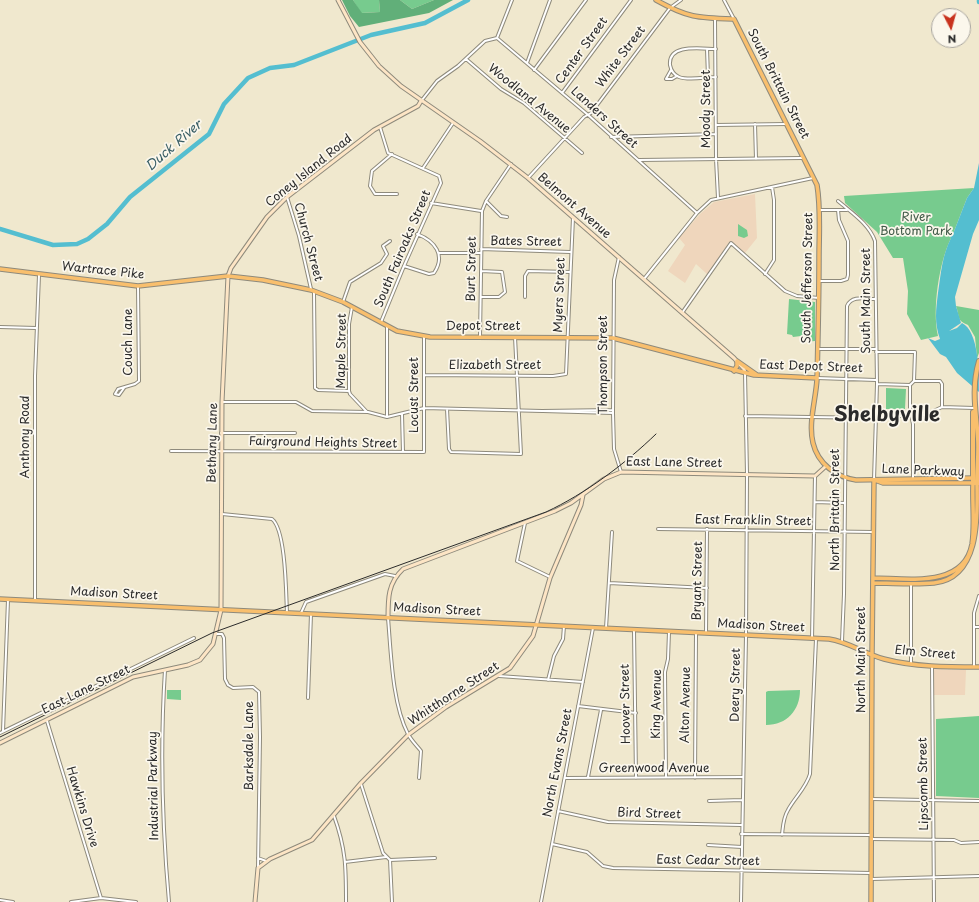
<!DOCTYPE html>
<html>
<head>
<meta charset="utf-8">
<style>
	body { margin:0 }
	#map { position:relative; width:979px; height:902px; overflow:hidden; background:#f0e8ce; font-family:"Playpen Sans",sans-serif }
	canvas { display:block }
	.north { position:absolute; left:931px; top:8px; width:40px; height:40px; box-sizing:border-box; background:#fbf7ec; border:1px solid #a8a59f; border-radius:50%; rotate:174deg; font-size:11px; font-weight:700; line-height:16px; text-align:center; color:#2b2b2b }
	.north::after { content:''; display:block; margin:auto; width:14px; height:18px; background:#c8321e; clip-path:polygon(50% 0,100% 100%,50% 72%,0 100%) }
</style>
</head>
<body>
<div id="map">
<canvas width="979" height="902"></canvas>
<div class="north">N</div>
</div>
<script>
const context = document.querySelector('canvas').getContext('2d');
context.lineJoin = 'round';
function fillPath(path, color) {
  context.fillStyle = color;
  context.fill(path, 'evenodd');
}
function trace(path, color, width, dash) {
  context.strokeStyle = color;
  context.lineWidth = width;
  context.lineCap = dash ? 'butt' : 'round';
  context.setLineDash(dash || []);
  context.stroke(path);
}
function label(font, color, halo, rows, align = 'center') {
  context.font = font + ' "Playpen Sans",sans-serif';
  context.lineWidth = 3.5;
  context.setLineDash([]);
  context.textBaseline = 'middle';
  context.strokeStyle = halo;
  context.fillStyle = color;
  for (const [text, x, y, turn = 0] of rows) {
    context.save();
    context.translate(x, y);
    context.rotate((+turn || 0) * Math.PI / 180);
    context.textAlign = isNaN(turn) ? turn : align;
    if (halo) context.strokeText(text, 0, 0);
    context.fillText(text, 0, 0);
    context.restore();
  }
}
fillPath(new Path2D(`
	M755 194 757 238 745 253 729 242 708 275 696 264 685 283 668 271 685 245 679 238 700 214 714 202Z
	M934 669 966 670 965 695H934Z`), '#efd6bc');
fillPath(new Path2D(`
	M353 0H379L380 12 361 13Z
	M400 0H434L412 9Z
	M974 188 967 198 953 234H949L951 238C939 263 932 309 938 336L921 340 907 314 908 291 903 258H893L877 232 845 203 844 196Z
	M738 224 747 230 748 236 744 238 738 236Z
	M789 299 815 302V341L802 342 801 336 793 337 792 335 787 334Z
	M956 306 979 310V353L977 358 975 337 968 325C956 320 960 317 956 306Z
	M886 388 906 389 905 409H886Z
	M167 690H181V700L167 699Z
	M800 690C800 710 787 725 766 725V692L768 691Z
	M979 716V798L936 796V719Z`), '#77cb8e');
fillPath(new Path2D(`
	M342 0H353L362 13 380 12 379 0H400L412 9 434 0H453L429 13 359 27 350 16Z`), '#61af79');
fillPath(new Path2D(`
	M979 163V220L973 234 955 297 956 306 961 323 949 331 957 328 962 323C979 331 979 374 979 392L957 373 946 357 940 354 928 338 935 341 940 339C934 323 936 309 938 293 941 273 942 256 951 238L948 235 953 234 967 198 974 188Z`), '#54bed0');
trace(new Path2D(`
	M979 0V2
	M0 229 53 245 77 244 88 239 107 224 130 197 209 134 224 104 248 78 270 68 294 65 371 35 425 23 468 0`), '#54bed0', 4.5);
const street = new Path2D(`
	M724 0 734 19
	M715 20 716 159 718 198
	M497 38 587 114 697 213
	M707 49 708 77
	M716 49C702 49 668 43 670 65 671 70 674 75 679 77 689 81 705 77 716 77
	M466 59 501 89 524 103 582 153
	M527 63 550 0
	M534 70 586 0
	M671 70 666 79H672L677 76
	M562 93 631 0
	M422 100 437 81 458 66 485 41 497 38 512 0
	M755 124 756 159
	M716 125 787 124
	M380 127 388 153 439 176 441 183 404 266 381 322
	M611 137 716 134
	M392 154 372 171 370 186 375 194H397
	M639 160 802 158
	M423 168 453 123
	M528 178 584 117 591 113 670 8 681 0
	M287 197 299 236 311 289
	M486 201 501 216 507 217
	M838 201C852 213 869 224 875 241L877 384 874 480
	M431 203 481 211
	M820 210H847
	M481 249 570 252
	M439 253H481
	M619 257 614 280 613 413 614 449 621 472
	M404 266 429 274 434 273C446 255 435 241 417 234
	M481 271 502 272 505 292 499 297H481
	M765 274 774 260V200L772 187
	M644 279 697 213 711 200 813 178
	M819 281H841L847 279 848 275V241L839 220 838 210
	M314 292 315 388 318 390 349 391
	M525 297V276L528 271 570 272
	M343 302 350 282 381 263 387 254 383 246 390 241
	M352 307 349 324V391L350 394 367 412
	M682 313 731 243 785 291 797 296 819 298
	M0 327 36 328
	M480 337 482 211 486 201 511 164
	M818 349H876
	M876 352H915L914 381
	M424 375 553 376 566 374 573 218
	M817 378 876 380
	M877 384 910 385
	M910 385V410L913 424V479
	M910 385 914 381H940L942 384V407
	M124 388 119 395 115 394 118 389 135 384 139 381 138 286
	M222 402H296L312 411 368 412 387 417 424 408 542 411 613 410
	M447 409 449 449 451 452 521 454 515 337
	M543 411 613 413
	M402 414 403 452
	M745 416 876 418
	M387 417V327
	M876 417 925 415 942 407 974 408
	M221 433H295
	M171 451 424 452V337
	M815 502 845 503
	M222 514 272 519C286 530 286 594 287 613
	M525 523 517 561 550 577
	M658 529 873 532
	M609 583 707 588
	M35 600V376L39 275
	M301 613 306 602 385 574 395 576
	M388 618C391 652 392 703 408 734 411 740 417 746 421 751L419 778
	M974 627H979
	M606 628 612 532
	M634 630 636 778
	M706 633 707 529
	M216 634H222L224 638 225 679 228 685 233 688 253 687 259 692 260 737 258 868
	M812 639 815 476
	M842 641 844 594 847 306C852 295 865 299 875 299
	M911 663V584
	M932 666 934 902
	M974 667V613L979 596
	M165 670C160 747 162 824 169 902
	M499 676 583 682
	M548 680 554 656 563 639 564 626
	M308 698 311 614
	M578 706 636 713
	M47 721 101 898
	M3 731 8 600
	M0 733 194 638
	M588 777 601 710
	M666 777 665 672 668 659 669 632
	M565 778 742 777
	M695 778 696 633
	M361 784 383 853 390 860 392 902
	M872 799 979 801
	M709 801 742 800
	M558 811 608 822 741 825
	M334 816C346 849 346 868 346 902
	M741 834 871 835
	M782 835C783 826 783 818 788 810 795 797 806 788 810 774L816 639
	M871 839 954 840 961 843 979 842
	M552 844 587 852 603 866 613 868 871 873
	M708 845 742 847
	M258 858 266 861
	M390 860 435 858
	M345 862 386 857
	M872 879 979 876
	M0 900 13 902
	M71 902 101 898 136 902
	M541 902 593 628
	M741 902 746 636 747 474 745 373`);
const secondary = new Path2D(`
	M338 0 360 42 379 66 401 86 480 141 528 178 734 358 744 369 745 373
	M388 618C388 598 388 583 403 569L555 511 571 503 604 479 621 472 815 476 826 466
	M0 743 133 677 188 665 200 660 213 644 221 610 222 402 228 276 231 268 267 217 287 197 374 130 418 106 421 101
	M255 902 258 868 270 859 312 840 361 783 408 735 446 707 510 668 533 636 550 578 581 505 583 495`);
const primary = new Path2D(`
	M656 0C688 18 698 18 734 19L817 185C821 209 819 234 819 258 819 298 818 339 817 379 816 399 808 423 813 443 818 464 836 477 856 480L973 478
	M0 269 138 286 228 276 263 280 311 290 343 302 397 331 430 337 613 338 754 375 817 378
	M734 371 737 366V361L757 375
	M873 578C905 578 964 589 972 544 975 524 972 503 973 483H883L875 480
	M873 583C893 583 914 585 934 583 979 578 978 520 977 483
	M0 599 829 639C849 642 865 654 884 659 914 667 948 667 979 667
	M871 902 872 653 874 480`);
const highway = new Path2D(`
	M973 412V483H979
	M977 483C977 468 979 454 978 439 976 412 971 388 979 361`);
trace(street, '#8e8a7c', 4);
trace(secondary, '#8e8a7c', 5);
trace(primary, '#8e8a7c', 5.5);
trace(highway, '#8e8a7c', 6);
trace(street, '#fff', 2);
trace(secondary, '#fde5c5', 3);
trace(primary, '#f9bf6d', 3.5);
trace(highway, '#f9bf6d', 4);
trace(new Path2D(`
	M0 737 212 633 546 512C585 494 625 464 656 434`), '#2b2b2b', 1);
label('12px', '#2b2b2b', '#fbf7ec', [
	["Center Street",582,51,-54],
	["White Street",621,57,-53],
	["South Brittain Street",778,84,63],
	["Woodland Avenue",529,99,39],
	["Moody Street",707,109,-90],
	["Landers Street",604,118,42],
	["Coney Island Road",309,171,-39],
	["Belmont Avenue",574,206,41],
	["Church Street",308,242,75],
	["Bates Street",526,242,1],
	["South Fairoaks Street",403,249,-67],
	["Burt Street",472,269,-89],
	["Wartrace Pike",103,271,6],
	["South Jefferson Street",808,278,-89],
	["Myers Street",560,295,-88],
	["South Main Street",867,301,-90],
	["Depot Street",483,327],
	["Couch Lane",129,342,-90],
	["Maple Street",342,351,-89],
	["Thompson Street",604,365,-90],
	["Elizabeth Street",495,366],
	["East Depot Street",811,367,2],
	["Locust Street",415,395,-90],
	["Anthony Road",26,437,-90],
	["Bethany Lane",213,443,-89],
	["Fairground Heights Street",323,443,1],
	["East Lane Street",674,463,1],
	["Lane Parkway",923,471,2],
	["North Brittain Street",836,510,-90],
	["East Franklin Street",753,521,1],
	["Bryant Street",698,581,-89],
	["Madison Street",114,594,3],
	["Madison Street",437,610,3],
	["Madison Street",761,626,3],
	["Elm Street",925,653,5],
	["North Main Street",862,660,-90],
	["Deery Street",736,685,-89],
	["East Lane Street",86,690,-26],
	["Whitthorne Street",454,694,-33],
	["Hoover Street",626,704,-91],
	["King Avenue",657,704,-89],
	["Alton Avenue",686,705,-89],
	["Barksdale Lane",250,746,-90],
	["North Evans Street",558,763,-79],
	["Greenwood Avenue",654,769],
	["Lipscomb Street",924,784,-91],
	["Industrial Parkway",154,786,-91],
	["Hawkins Drive",82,807,73],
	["Bird Street",649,814,2],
	["East Cedar Street",708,861,1]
]);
label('12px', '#425b49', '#fbf7ec', [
	["River",916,218],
	["Bottom Park",916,232]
]);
label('italic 13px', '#395e65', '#fbf7ec', [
	["Duck River",174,146,-41]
]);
label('bold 20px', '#2b2b2b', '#fbf7ec', [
	["Shelbyville",887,415]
]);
</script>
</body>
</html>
